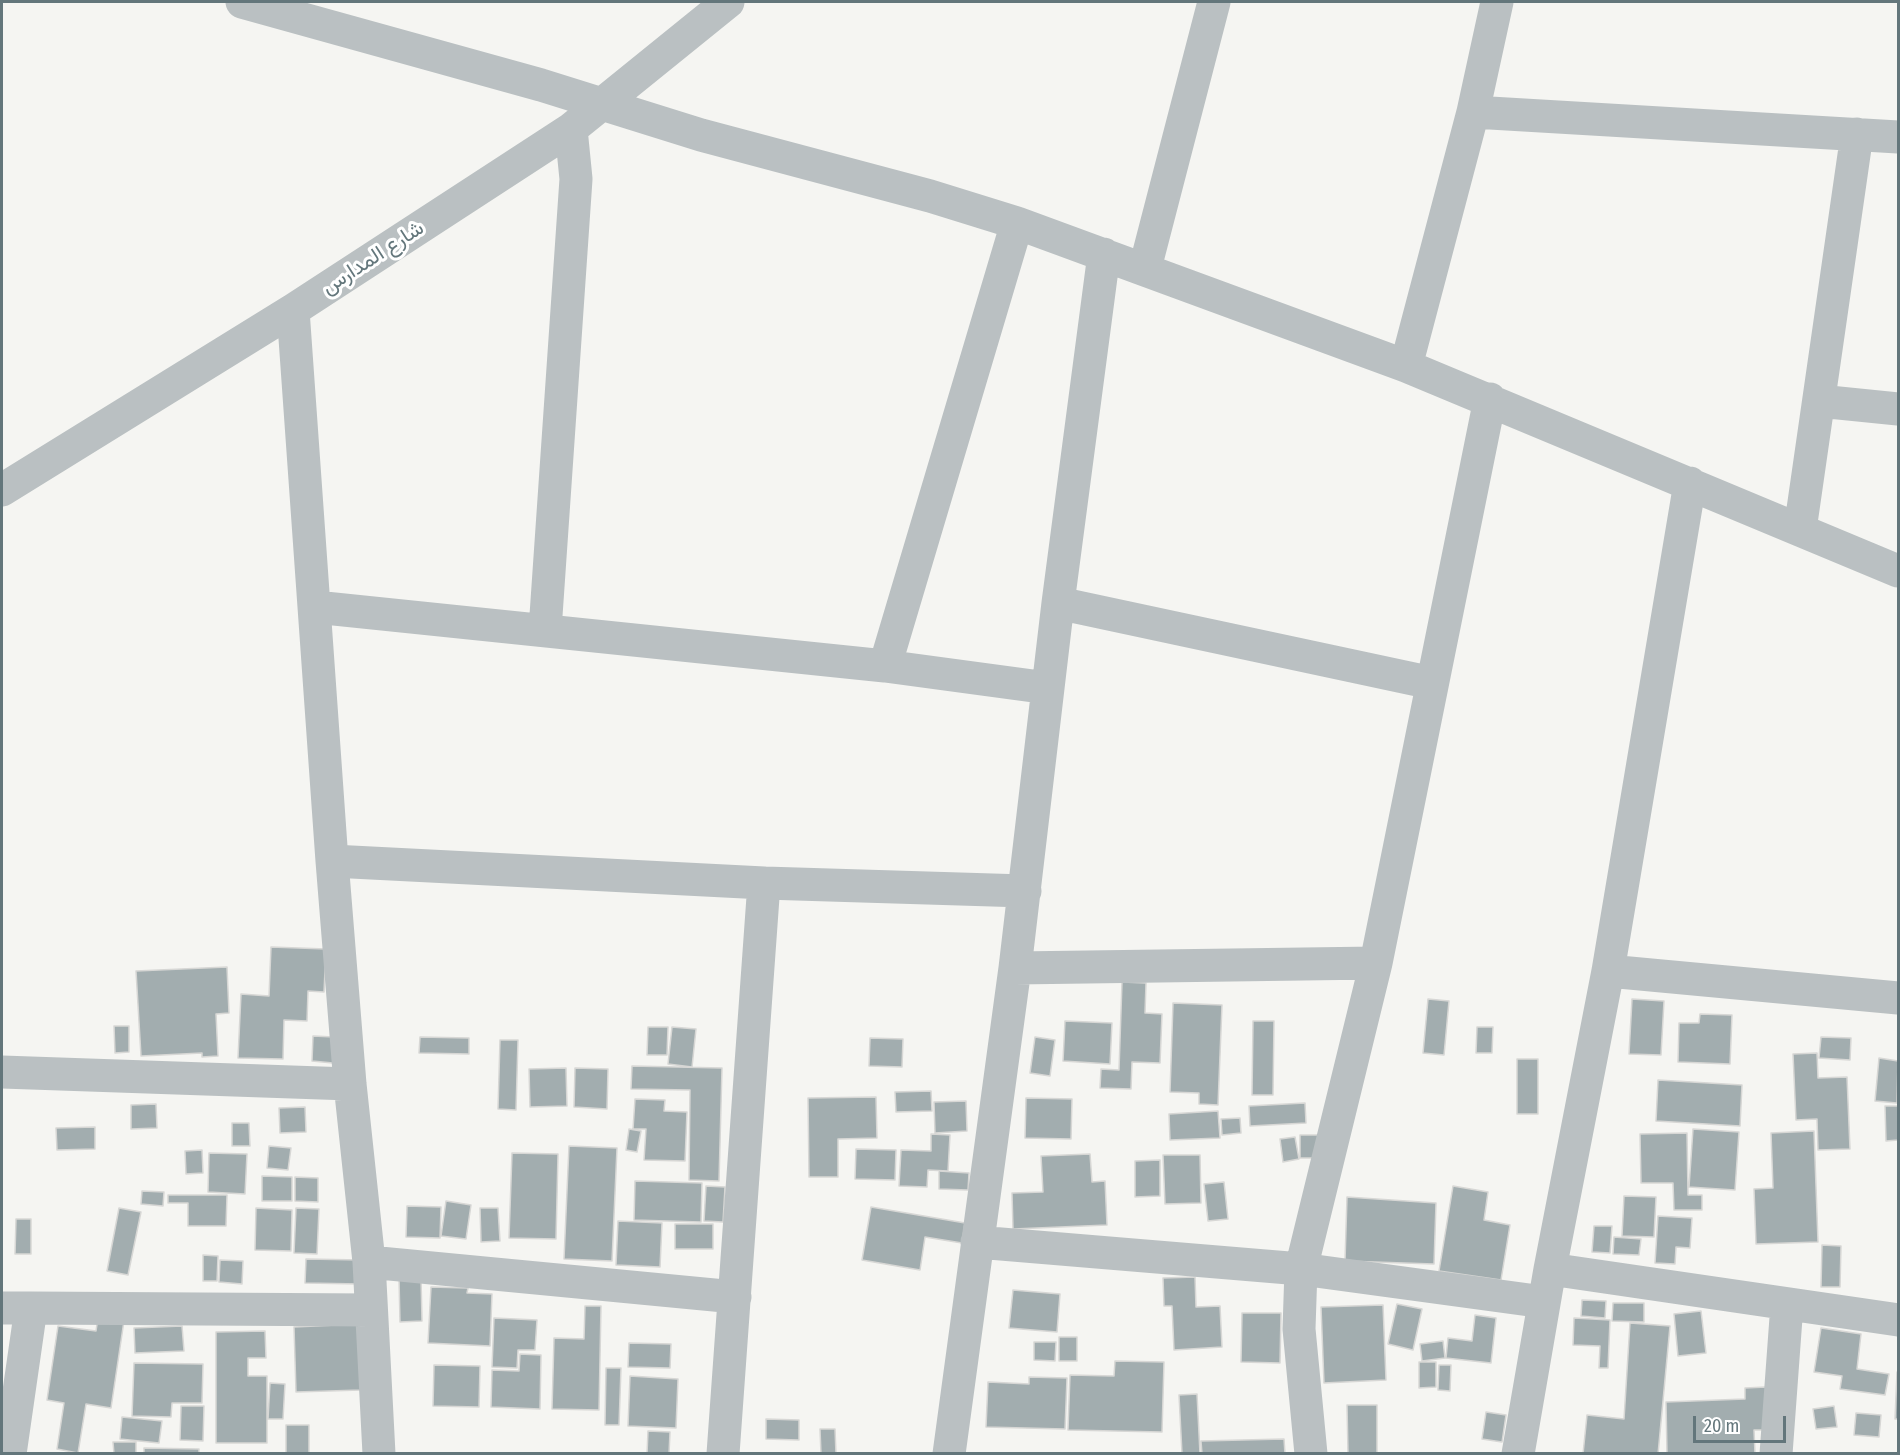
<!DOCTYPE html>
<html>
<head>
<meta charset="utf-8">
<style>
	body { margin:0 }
	#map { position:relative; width:1900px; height:1455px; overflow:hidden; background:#f5f5f2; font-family:"Fira Sans Condensed",sans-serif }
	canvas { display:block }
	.frame { position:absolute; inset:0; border:3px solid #63767b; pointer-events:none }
	.scale { position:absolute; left:1693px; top:1416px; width:93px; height:27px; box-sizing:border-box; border:3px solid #63767b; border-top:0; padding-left:8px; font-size:18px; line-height:21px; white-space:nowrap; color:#63767b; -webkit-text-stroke:4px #fff; paint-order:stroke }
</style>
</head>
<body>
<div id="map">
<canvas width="1900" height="1455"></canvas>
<div class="frame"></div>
<div class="scale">20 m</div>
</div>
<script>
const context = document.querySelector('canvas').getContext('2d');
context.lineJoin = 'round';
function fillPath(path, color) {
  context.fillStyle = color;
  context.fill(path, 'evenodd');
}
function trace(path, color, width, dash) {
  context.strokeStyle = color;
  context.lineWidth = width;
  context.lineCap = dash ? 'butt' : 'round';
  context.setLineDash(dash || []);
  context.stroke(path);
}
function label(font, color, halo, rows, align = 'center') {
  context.font = font + ' "Fira Sans Condensed",Vazirmatn,sans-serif';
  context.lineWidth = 6;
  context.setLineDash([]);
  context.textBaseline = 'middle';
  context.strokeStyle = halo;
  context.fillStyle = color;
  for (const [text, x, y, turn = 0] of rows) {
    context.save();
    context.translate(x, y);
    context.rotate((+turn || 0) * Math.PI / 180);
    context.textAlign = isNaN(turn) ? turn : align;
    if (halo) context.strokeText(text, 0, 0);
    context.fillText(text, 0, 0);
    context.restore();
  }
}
const building = new Path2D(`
	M271 947 326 949 324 992 308 991 307 1021 284 1020 283 1059 238 1058 241 994 269 996Z
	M227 967 229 1013 216 1014 218 1056 202 1057V1053L141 1056 136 971Z
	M1122 982 1146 983 1145 1013 1162 1014 1160 1063 1132 1062 1131 1089 1100 1088 1101 1069 1119 1070Z
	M1428 999 1449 1001 1444 1055 1423 1053Z
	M1632 999 1664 1001 1661 1055 1629 1054Z
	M1173 1003 1222 1005 1218 1105 1199 1104V1093L1170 1092Z
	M1700 1014 1732 1015 1730 1064 1678 1062 1679 1023H1699Z
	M1065 1021 1112 1023 1110 1064 1063 1061Z
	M1253 1021H1274L1273 1095H1252Z
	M114 1026H129V1052L115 1053Z
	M648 1027H668L667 1055H647Z
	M672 1027 696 1029 692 1067 668 1064Z
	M1477 1027H1493L1492 1053H1476Z
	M313 1036 334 1037 333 1063 312 1061Z
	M420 1037 469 1038V1054L419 1053Z
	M1035 1037 1055 1040 1050 1076 1030 1073Z
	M1821 1037 1851 1038 1850 1060 1819 1058Z
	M870 1038 903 1039 902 1067 869 1066Z
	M500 1040H518L516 1110 498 1109Z
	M1817 1053 1818 1078 1847 1077 1850 1149 1818 1150 1817 1119 1796 1120 1793 1054Z
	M1879 1058 1898 1061 1897 1103 1875 1101Z
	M1517 1059H1538V1114H1517Z
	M632 1066 722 1068 719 1181 689 1180 690 1090 631 1089Z
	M566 1068 567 1106 530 1107 529 1069Z
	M575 1068 608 1069 607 1109 574 1107Z
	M1658 1080 1742 1085 1740 1126 1656 1121Z
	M931 1091 932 1111 896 1112 895 1092Z
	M876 1097 877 1138 838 1139V1177H809L808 1098Z
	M1026 1098 1072 1099 1071 1139 1025 1138Z
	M635 1099 665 1100 664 1111 687 1112 685 1161 644 1160 646 1129H633Z
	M966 1101 967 1131 935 1133 934 1102Z
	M1305 1103 1306 1123 1250 1126 1249 1106Z
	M156 1104 157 1128 131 1129V1105Z
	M1885 1106H1898V1140L1886 1141Z
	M305 1107 306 1132 280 1133 279 1108Z
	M1218 1111 1220 1138 1170 1140 1169 1114Z
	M1240 1118 1241 1133 1222 1135 1221 1119Z
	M232 1123H249L250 1146H232Z
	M95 1127V1149L57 1150 56 1128Z
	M629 1129 641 1131 637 1152 626 1150Z
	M1693 1129 1739 1132 1735 1190 1689 1187Z
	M1814 1131 1818 1242 1756 1244 1754 1189 1773 1188 1771 1133Z
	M1687 1133 1688 1195H1702V1210H1674L1673 1183H1641L1640 1134Z
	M931 1134 950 1135 948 1171 928 1170 927 1187 899 1186 901 1150 931 1151Z
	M1300 1135H1333V1158H1300Z
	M1295 1137 1299 1159 1283 1162 1280 1139Z
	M269 1146 291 1148 288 1170 267 1168Z
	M569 1146 617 1148 612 1261 564 1259Z
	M856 1149 896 1150 895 1180 855 1179Z
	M202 1150 203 1173 186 1174 185 1151Z
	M209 1153 247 1154 245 1194 208 1192Z
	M512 1153 558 1154 556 1239 509 1238Z
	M1090 1154 1092 1182 1105 1181 1107 1225 1013 1229 1012 1193 1043 1192 1041 1156Z
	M1163 1155H1200L1201 1203 1165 1204Z
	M1160 1160V1196L1135 1197V1161Z
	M939 1171 969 1173 968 1190 939 1189Z
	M262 1176 292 1177V1201H262Z
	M295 1177 318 1178V1202L295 1201Z
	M635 1181 702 1183 701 1222 634 1220Z
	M1224 1182 1228 1219 1208 1221 1204 1184Z
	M706 1186 725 1187 723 1222 704 1221Z
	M1453 1186 1488 1192 1484 1220 1510 1225 1501 1280 1439 1271Z
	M142 1191 164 1192 163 1206 141 1204Z
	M168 1195H227L226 1226H188V1203H168Z
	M1624 1196 1656 1197 1654 1237 1622 1236Z
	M1347 1197 1436 1203 1434 1264 1345 1261Z
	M446 1201 471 1205 466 1239 441 1236Z
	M407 1206 441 1207 440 1238 406 1237Z
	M871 1207 965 1223 962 1243 925 1237 920 1270 862 1260Z
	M119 1208 141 1212 128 1275 107 1271Z
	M256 1208 292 1210 291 1251 255 1250Z
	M296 1208 319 1209 317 1254 294 1253Z
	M480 1208H498L500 1241 481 1242Z
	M1658 1216 1692 1218 1690 1248 1676 1247 1675 1264 1655 1263Z
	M16 1219H31V1254H15Z
	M618 1221 662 1223 660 1267 616 1265Z
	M675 1224H713V1249H675Z
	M1594 1226H1612L1610 1253 1592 1252Z
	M1614 1237 1641 1239 1639 1255 1613 1254Z
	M1822 1245 1841 1246 1840 1287H1821Z
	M203 1255 218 1256 217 1281H203Z
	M306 1259 361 1260V1284L305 1283Z
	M220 1260 243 1261 242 1284 219 1282Z
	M1195 1277 1196 1307 1220 1306 1222 1347 1174 1350 1172 1306H1164L1163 1278Z
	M421 1278 422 1321 400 1322 399 1279Z
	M431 1287 468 1288 467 1293 492 1294 490 1346 428 1343Z
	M1013 1290 1060 1294 1057 1332 1009 1328Z
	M1582 1300 1606 1301 1605 1318 1581 1316Z
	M1613 1303H1644V1322L1612 1321Z
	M1397 1304 1422 1309 1413 1350 1388 1344Z
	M1383 1305 1386 1380 1324 1383 1321 1307Z
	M585 1306H601L599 1410 552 1409 554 1338 584 1339Z
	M99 1311 125 1314 111 1408 86 1404 78 1453 57 1449 64 1403 47 1400 58 1326 96 1331Z
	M1701 1311 1706 1353 1678 1356 1674 1314Z
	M1242 1313H1281L1280 1363 1241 1362Z
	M1475 1315 1496 1318 1491 1363 1446 1358 1448 1338 1472 1341Z
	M494 1318 537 1320 535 1350H518L517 1368 492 1367Z
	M1574 1318 1610 1320 1608 1368H1599L1600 1346 1573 1345Z
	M1630 1323 1670 1326 1658 1454H1583L1587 1415 1624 1419Z
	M359 1324 361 1390 296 1392 294 1327Z
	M182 1326 184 1351 135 1353 134 1328Z
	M1821 1328 1861 1334 1857 1369 1889 1374 1885 1395 1840 1389 1842 1376 1814 1372Z
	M265 1331 266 1358H248V1376H267V1443H216V1332Z
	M1059 1337H1077V1361H1059Z
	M1443 1341 1445 1358 1422 1361 1420 1344Z
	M1034 1342H1056L1055 1361 1034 1360Z
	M629 1343 671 1344 670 1368 628 1367Z
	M520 1354 541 1355 540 1409 491 1407 492 1370 519 1371Z
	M1115 1361 1164 1362 1162 1432 1068 1430 1070 1375 1114 1376Z
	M1419 1362H1436V1387L1419 1388Z
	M134 1363 203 1364 202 1403H172L171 1417 132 1416Z
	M434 1365 480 1366 479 1407 433 1406Z
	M1439 1365H1451L1450 1391 1438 1390Z
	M606 1368H621L619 1425H605Z
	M1897 1372H1898V1419H1895Z
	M630 1376 678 1379 676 1428 628 1426Z
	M1029 1377 1067 1378 1065 1429 986 1427 988 1382 1029 1384Z
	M270 1383 285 1384 283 1419H268Z
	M1766 1387 1767 1430H1754L1755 1454H1667L1666 1402 1745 1399V1388Z
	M1197 1394 1200 1454H1182L1179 1395Z
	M1347 1405H1377V1454H1348Z
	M181 1406H204L203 1441 180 1440Z
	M1834 1406 1837 1427 1816 1429 1813 1409Z
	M1486 1412 1506 1415 1502 1442 1482 1439Z
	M1856 1413 1881 1415 1879 1437 1854 1435Z
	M122 1417 162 1421 159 1443 120 1439Z
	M766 1419 799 1420V1440L766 1439Z
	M286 1425H309V1454H286Z
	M820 1429H835L836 1454H821Z
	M648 1431 670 1432 669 1454H647Z
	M1284 1439 1285 1454H1202L1201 1441Z
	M113 1442H136V1454H114Z
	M144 1448 199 1449V1454H144Z`);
fillPath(building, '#a2adaf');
trace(building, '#d7d7d5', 1.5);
trace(new Path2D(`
	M242 2 541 85 701 135 930 196 1017 223 1406 366 1898 571
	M1473 112 1898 137
	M1145 268 1214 2
	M293 310 332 861 350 1084 369 1262 379 1454
	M1406 366 1473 112 1497 2
	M1819 401 1898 409
	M2 490 293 310 571 129 728 2
	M1800 530 1857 134
	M1058 603 1432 683
	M315 607 885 666 1048 688
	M545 630 576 179 571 129
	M885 666 1017 223
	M332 861 764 883 1025 891
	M1015 968 1376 963
	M1608 971 1898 998
	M2 1072 350 1084
	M977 1242 1301 1269 1544 1302
	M369 1262 735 1297
	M1550 1269 1898 1320
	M2 1308H31L10 1454
	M31 1308 371 1310
	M723 1454 764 883
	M949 1454 1015 968 1058 603 1104 254
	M1311 1454 1299 1329 1301 1269 1376 963 1490 399
	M1518 1454 1550 1269 1608 971 1690 483
	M1776 1454 1787 1304`), '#bac0c2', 33);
label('21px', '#63767b', '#fff', [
	["شارع المدارس",373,258,-33]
]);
</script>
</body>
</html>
